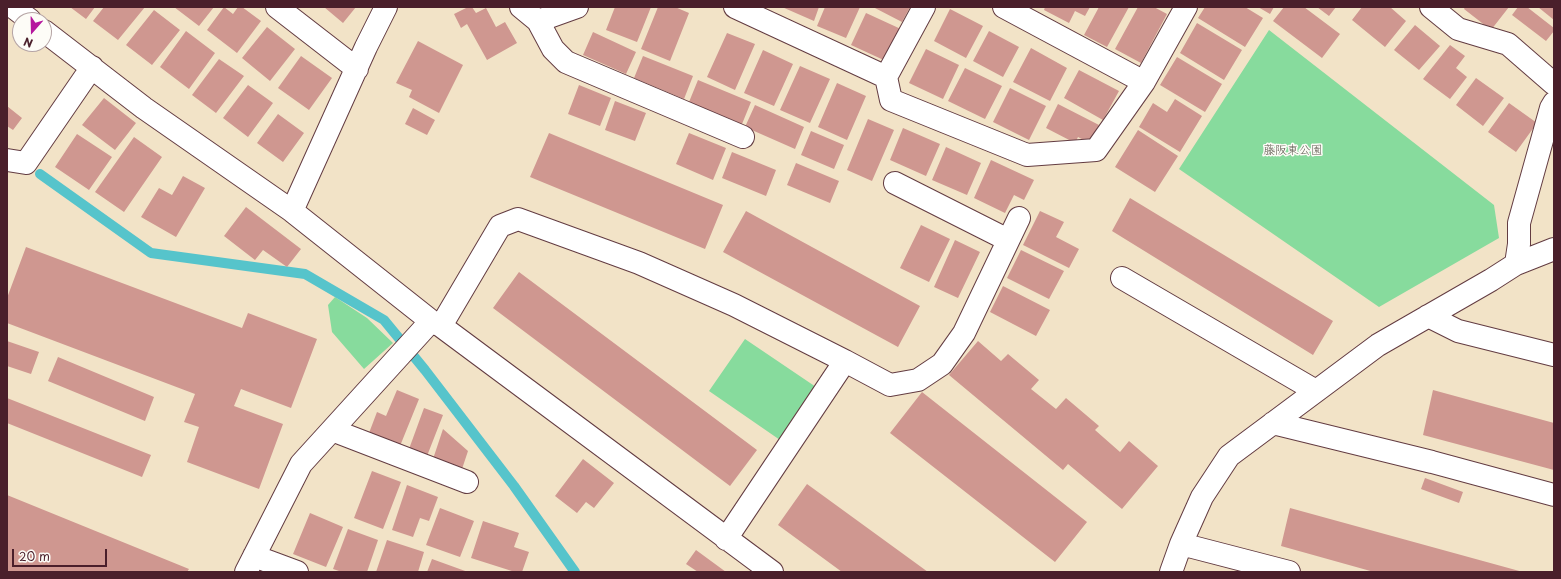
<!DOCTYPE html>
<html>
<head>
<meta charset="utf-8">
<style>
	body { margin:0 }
	#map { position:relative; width:1561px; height:579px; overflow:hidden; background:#f2e3c7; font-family:"Playpen Sans",sans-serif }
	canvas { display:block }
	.frame { position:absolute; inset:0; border:8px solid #4a1f2b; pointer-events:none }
	.north { position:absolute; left:12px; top:12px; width:40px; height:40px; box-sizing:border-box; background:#fdfcf7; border:1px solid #b5a4a5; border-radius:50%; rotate:200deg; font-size:11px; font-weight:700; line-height:16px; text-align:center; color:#4a1f2b }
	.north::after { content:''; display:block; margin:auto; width:14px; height:18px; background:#b5179e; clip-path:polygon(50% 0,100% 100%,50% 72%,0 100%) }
	.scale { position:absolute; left:12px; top:549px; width:95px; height:18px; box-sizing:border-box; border:2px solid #4a1f2b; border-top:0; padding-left:5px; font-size:12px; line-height:14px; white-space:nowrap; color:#4a1f2b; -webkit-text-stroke:3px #fdfcf7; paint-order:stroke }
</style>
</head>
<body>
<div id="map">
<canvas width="1561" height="579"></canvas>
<div class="frame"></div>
<div class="north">N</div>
<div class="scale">20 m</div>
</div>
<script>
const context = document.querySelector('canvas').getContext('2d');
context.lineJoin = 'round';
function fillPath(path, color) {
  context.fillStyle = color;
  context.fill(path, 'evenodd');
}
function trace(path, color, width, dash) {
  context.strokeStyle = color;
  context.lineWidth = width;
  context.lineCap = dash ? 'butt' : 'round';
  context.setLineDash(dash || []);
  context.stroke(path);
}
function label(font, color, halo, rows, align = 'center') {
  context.font = font + ' "Playpen Sans","Klee One",sans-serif';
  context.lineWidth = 3;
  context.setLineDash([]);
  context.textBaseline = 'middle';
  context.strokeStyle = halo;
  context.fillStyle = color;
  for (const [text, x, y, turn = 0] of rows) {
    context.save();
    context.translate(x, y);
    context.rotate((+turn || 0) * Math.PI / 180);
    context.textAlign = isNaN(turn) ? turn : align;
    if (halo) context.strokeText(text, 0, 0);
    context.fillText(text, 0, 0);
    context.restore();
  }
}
fillPath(new Path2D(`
	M1269 30 1494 205 1499 238 1379 307 1179 169Z
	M335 297 367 318 393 343 364 369 332 332 328 305Z
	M745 339 816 387 780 440 709 391Z`), '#87db9d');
trace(new Path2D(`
	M40 174 151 253 305 274 384 320 425 370 514 486 575 572`), '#56c4cb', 10);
fillPath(new Path2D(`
	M70 7H95L86 19Z
	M104 7H145L118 40 93 21Z
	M174 7H214L199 26Z
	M224 7 233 14 238 7H242L261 21 237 53 207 30Z
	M324 7H356L343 23Z
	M468 7H472L476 13 486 8 496 27 505 22 517 43 487 60 467 24 461 28 454 14Z
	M615 7H651L637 42 606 30Z
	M658 7H675L689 13 670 61 641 49Z
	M782 7H819L814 21Z
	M825 7H860L846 38 817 26Z
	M873 7H910L902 22Z
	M1045 7H1090L1085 16 1075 11 1069 23 1044 10Z
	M1099 7H1129L1107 47 1084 35Z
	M1138 7H1154L1167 14 1141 63 1115 49Z
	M1205 7H1245L1263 18 1245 47 1198 18Z
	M1258 7H1274L1270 14Z
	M1284 7H1304L1340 34 1322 58 1273 21Z
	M1317 7H1336L1329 16Z
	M1362 7H1390L1406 21 1385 47 1352 20Z
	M1465 7H1509L1491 30 1464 9Z
	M1518 7H1527L1554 28V31L1546 41 1512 15Z
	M1538 7H1554V20Z
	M950 9 983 26 966 58 934 41Z
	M154 10 180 30 152 65 126 45Z
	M866 13 903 30 888 62 851 45Z
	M1197 23 1242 50 1224 80 1180 53Z
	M1415 25 1440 46 1419 70 1394 50Z
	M267 27 295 49 270 81 242 58Z
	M186 31 215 53 189 89 160 67Z
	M989 31 1019 47 1003 77 973 61Z
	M593 32 636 52 626 74 583 55Z
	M727 33 755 44 735 90 707 77Z
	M418 41 463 65 439 113 409 97 412 90 396 83Z
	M1450 45 1465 56 1456 68 1467 77 1450 99 1423 79Z
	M1031 48 1067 68 1050 101 1013 82Z
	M926 49 959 65 943 99 909 83Z
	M763 50 793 64 774 106 744 93Z
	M301 56 332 78 309 110 278 88Z
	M643 56 693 76 684 99 634 78Z
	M1177 57 1222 84 1205 112 1160 85Z
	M219 59 244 76 216 113 192 95Z
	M800 66 830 79 810 123 780 110Z
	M965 68 1002 86 985 119 948 101Z
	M1079 70 1119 91 1103 120 1064 98Z
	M1476 78 1504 98 1483 126 1456 105Z
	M698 80 751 102 742 124 689 102Z
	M837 83 866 96 847 140 818 127Z
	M248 85 273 103 248 137 223 118Z
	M579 85 611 98 600 126 568 114Z
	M1010 88 1046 106 1029 140 993 122Z
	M104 98 136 123 115 150 82 125Z
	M1175 99 1202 116 1180 152 1139 127 1153 103 1167 112Z
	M615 101 646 113 635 141 605 130Z
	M1509 103 1537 123 1516 152 1488 132Z
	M1058 104 1099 125 1089 143 1078 137 1075 143 1046 128Z
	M755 105 804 127 795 149 745 127Z
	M7 106 22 118 13 130 7 126Z
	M413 108 435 120 427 135 405 124Z
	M278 114 304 133 283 162 257 143Z
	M868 119 894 130 872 181 847 170Z
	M903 128 940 144 926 176 890 160Z
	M1138 130 1178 156 1155 192 1115 167Z
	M811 131 844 145 834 169 801 155Z
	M549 133 723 205 705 249 530 177Z
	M689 133 726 148 713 180 676 164Z
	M77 134 112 157 89 190 55 167Z
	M134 137 162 157 124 212 95 192Z
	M946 147 981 163 967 195 932 180Z
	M732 152 776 170 766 196 722 178Z
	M991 160 1034 180 1024 200 1014 195 1005 213 974 198Z
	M796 163 839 181 830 203 787 185Z
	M183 176 205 188 176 237 141 217 159 188 172 195Z
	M1130 198 1333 321 1313 355 1112 231Z
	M246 207 301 249 287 267 263 250 255 260 224 236Z
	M746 211 920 306 898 347 723 252Z
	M1040 211 1064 222 1056 237 1079 249 1069 268 1023 245Z
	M921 225 950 239 929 282 900 268Z
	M955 240 980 252 958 298 934 287Z
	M26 247 242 328 248 313 317 339 291 408 241 389 234 406 283 424 259 489 187 462 199 427 184 422 195 394 7 323V298Z
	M1021 250 1064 271 1049 299 1007 278Z
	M519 272 757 450 730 486 493 308Z
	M1003 286 1050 310 1036 336 990 312Z
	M7 341 39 352 31 374 7 366Z
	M978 341 1001 361 1008 354 1039 380 1031 389 1056 409 1066 398 1099 426 1095 430 1120 452 1129 441 1158 466 1122 509 1068 464 1063 470 949 375Z
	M58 357 154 397 145 421 48 381Z
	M397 390 419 399 400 446 369 433 377 412 386 416Z
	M1433 390 1554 423V470L1423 435Z
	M922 392 1087 522 1055 562 890 433Z
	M7 398 151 455 142 477 7 423Z
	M424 408 443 415 427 456 409 449Z
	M443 429 468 451 462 469 433 459Z
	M583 459 614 483 594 508 586 502 577 513 555 496Z
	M372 471 401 482 383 529 354 518Z
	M1425 478 1463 492 1459 503 1421 489Z
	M807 484 928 572H842L778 525Z
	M407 485 438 497 429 521 420 518 413 537 392 530Z
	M7 495 189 569 187 572H7Z
	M440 508 474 521 460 557 426 545Z
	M1290 508 1523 572H1374L1281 546Z
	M310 513 343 527 326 567 293 554Z
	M483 521 519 533 514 547 529 552 522 572H515L471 558Z
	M348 529 378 540 367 572H342L333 569Z
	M387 540 424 552 418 572H376Z
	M696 550 726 572H698L686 564Z
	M432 559 468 572H427Z`), '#cf9790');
const minor = new Path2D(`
	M13 7 30 20
	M277 7 357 69
	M521 7 538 21 577 7
	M735 7 886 77
	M924 7 886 77 891 100 1027 155 1096 150 1144 82 1186 7
	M1004 7 1144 82
	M1431 7 1458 29 1508 44 1554 84
	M538 21 553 49 566 62 743 137
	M44 31 144 108 292 211 431 321 441 326 772 572
	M7 160 26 163 92 67
	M895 183 1008 240
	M292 211 366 47 386 7
	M1516 264 1519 244V223L1551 108 1554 103
	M1122 278 1316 391
	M1428 316 1458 331 1554 355
	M441 326 500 226 518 219 639 263 734 305 845 361 726 539
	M845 361 890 385 918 380 942 364 964 333 1019 218
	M1273 423 1432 462 1554 495
	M332 430 467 482
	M1181 544 1289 572
	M254 556 297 572
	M246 572 301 464 431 321
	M1171 572 1181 544 1202 497 1229 456 1378 345 1491 280 1516 264 1554 249`);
trace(minor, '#633c42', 24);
trace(minor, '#fff', 22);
label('12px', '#5c574d', '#fdfcf7', [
	["藤阪東公園",1293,151]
]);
</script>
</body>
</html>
